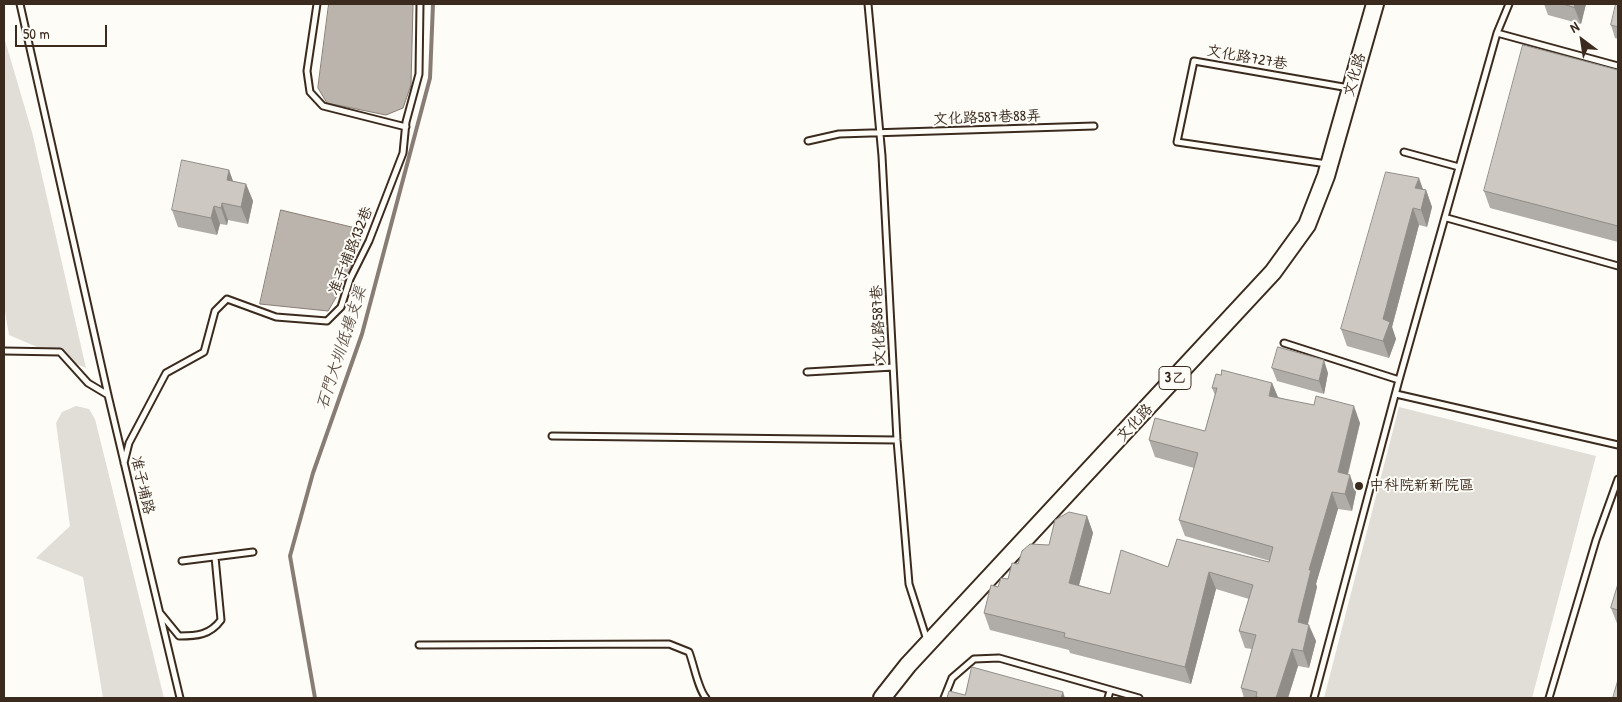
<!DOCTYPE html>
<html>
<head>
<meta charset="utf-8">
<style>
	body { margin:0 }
	#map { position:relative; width:1622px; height:702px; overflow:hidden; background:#fdfcf7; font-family:"Patrick Hand",sans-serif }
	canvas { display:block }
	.frame { position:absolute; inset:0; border:5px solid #3b2a1e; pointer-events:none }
	.north { position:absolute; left:1557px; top:15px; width:50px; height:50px; -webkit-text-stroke:4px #fdfcf7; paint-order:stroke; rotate:329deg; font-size:14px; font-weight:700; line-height:20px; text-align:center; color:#3b2a1e }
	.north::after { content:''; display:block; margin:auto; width:18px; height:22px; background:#3b2a1e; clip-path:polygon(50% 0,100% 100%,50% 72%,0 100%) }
	.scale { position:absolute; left:15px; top:25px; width:92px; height:22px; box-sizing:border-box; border:2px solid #3b2a1e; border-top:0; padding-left:6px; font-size:15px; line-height:18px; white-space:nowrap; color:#3b2a1e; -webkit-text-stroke:4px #fdfcf7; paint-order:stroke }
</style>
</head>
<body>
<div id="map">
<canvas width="1622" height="702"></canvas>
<div class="frame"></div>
<div class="north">N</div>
<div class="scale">50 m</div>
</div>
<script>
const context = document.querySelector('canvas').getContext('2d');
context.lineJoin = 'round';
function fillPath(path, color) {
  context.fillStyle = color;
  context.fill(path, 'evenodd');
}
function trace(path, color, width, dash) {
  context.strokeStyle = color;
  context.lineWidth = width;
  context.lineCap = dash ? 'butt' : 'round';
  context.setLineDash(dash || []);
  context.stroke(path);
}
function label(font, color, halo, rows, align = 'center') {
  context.font = font + ' "Patrick Hand","LXGW WenKai TC",sans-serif';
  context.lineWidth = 4;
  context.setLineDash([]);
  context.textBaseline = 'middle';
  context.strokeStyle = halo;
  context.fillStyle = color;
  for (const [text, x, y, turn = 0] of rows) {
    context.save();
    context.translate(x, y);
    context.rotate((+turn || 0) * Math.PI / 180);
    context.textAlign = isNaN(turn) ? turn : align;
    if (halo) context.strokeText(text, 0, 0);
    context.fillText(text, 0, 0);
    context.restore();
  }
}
fillPath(new Path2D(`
	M4 37 32 132 86 368 9 335 4 306Z
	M76 406 89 409 95 419 164 698H103L83 577 36 558 70 526 56 423 62 412Z
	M1399 407 1596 456 1532 698H1324Z`), '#e1ded7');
const water = new Path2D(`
	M329 4H413L411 85 403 108 386 115 327 103 318 88Z
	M281 210 364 230 347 279 328 311 260 304Z`);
fillPath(water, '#bbb4ad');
trace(water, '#887d74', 1);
trace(new Path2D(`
	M315 698 290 556 313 473 362 334 430 78 433 4`), '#887d74', 4);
const service = new Path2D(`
	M20 4 108 395
	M317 4 307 71 310 92 323 106 406 127
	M868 4 882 156 897 440 909 584 927 640
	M1497 33 1618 66
	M808 141 839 134 1094 126
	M1404 152 1459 167
	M1327 164 1177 142 1194 61 1349 88
	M1447 218 1618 266
	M1284 343 1399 380
	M4 351 60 352 88 383 108 395 180 698
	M807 372 893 367
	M1396 394 1618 445
	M552 436 897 440
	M124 463 129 443 166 373 204 352 215 311 227 299 276 317 327 321 341 307 350 279 369 241 403 153 406 122 419 74 420 4
	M182 561 253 552
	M161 614 179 636C197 636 210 635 221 620L215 557
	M419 645 669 644 689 652C694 665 698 689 706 698
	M944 698 952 678 974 659 999 658 1139 698
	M1108 698 1110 691
	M1314 698 1399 380 1497 33 1509 4
	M1549 698 1596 540 1618 479`);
const primary = new Path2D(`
	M882 698 908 665 1273 272 1307 225 1326 176 1375 4`);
trace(service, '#3b2a1e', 9);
trace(primary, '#3b2a1e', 20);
trace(service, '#fdfcf7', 5);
trace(primary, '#fdfcf7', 16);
fillPath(new Path2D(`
	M1544 4H1586L1581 24 1548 15Z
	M1618 4V39L1615 38 1611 25Z
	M1618 70V242L1490 208 1484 191Z
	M229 170 233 181 246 184 253 201 248 224 228 220 227 225 220 224 217 235 178 227 172 210Z
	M1422 189 1426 190 1432 207 1427 227 1419 225 1392 327 1396 339 1389 358 1347 346 1341 329Z
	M1272 368 1328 373 1324 394 1277 381Z
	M1272 383 1278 397 1360 423 1348 475 1356 492 1352 511 1338 509 1316 584 1317 587 1308 624 1316 641 1309 668 1298 666 1288 698H1244L1241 688 1252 649 1245 648 1239 631 1249 599 1216 589 1191 684 1070 653 1069 650 990 630 984 613 998 587 1008 579 1018 564 1049 545 1087 516 1093 533 1079 585 1110 594 1168 567 1269 562 1270 561 1185 536 1179 520 1194 468 1155 457 1149 440 1205 431 1215 395 1212 388Z
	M1618 584V626L1611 608Z`), '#b0aca7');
fillPath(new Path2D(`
	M1575 4H1586L1581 24 1574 7Z
	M229 170 235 187 227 180Z
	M1419 178 1425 195 1426 190 1432 207 1427 227 1421 210 1415 188Z
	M246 184 253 201 248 224 241 207Z
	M222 203 228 220 227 225 221 208Z
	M214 206 220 224 217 235 211 218Z
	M1413 208 1419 225 1392 327 1396 339 1389 358 1383 341V319Z
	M1324 360 1328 373 1324 394 1319 381Z
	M1272 383 1279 400 1269 396Z
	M1354 406 1360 423 1344 489 1338 472Z
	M1350 475 1356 492 1352 511 1345 494Z
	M1332 492 1338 509 1316 584 1317 587 1304 639 1298 622 1309 570Z
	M1087 516 1093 533 1075 600 1069 583Z
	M1209 572 1216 589 1191 684 1185 667Z
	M1309 625 1316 641 1309 668 1303 651Z
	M1292 649 1298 666 1288 698H1276Z
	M1063 692 1065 698H1061Z`), '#908c88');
const building = new Path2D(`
	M1563 4H1575L1574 7Z
	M1616 4H1618V27L1611 25Z
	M1523 45 1618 70V226L1484 191Z
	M182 160 229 170 227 180 246 184 241 207 222 203 221 208 214 206 211 218 172 210Z
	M1386 172 1419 178 1415 188 1426 190 1421 210 1413 208 1383 319 1390 322 1383 341 1341 329Z
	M1278 347 1324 360 1319 381 1272 368Z
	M1222 370 1272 383 1269 396 1314 405 1316 396 1354 406 1338 472 1350 475 1345 494 1332 492 1309 570H1311L1298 622 1309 625 1303 651 1292 649 1276 698 1274 697V698H1263L1256 697 1257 692 1241 688 1256 635 1239 631 1253 585 1209 572 1185 667 1064 637 1065 633 984 613 991 585 998 587 1001 578 1008 579 1012 563 1018 564 1022 551 1030 544 1049 545 1055 520 1069 512 1087 516 1069 583 1110 594 1121 550 1168 567 1177 539 1269 562 1273 547 1179 520 1198 453 1149 440 1155 418 1205 431 1217 388H1212L1216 374 1221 375Z
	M1618 584V610L1611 608Z
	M972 667 1063 692 1061 698H947L949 691 965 695Z
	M1618 680V698H1613Z`);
fillPath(building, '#cdc8c2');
trace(building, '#908c88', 1);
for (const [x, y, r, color] of [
	[1359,486,5,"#3b2a1e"]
]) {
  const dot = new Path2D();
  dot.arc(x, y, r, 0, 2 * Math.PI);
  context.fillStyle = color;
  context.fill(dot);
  trace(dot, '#fdfcf7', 2);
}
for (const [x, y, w] of [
	[1175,378,32]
]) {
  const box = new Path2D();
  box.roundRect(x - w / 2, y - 11.5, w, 23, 4);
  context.fillStyle = '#fdfcf7';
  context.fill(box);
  trace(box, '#3b2a1e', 1);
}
label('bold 14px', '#3b2a1e', null, [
	["3乙",1175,378]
]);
label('15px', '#3b2a1e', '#fdfcf7', [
	["文化路727巷",1247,58,10],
	["文化路",1355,75,-74],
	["文化路587巷88弄",987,118,-2],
	["准子埔路132巷",351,251,-68],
	["文化路587巷",879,325,-93],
	["文化路",1135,423,-47],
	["准子埔路",142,485,77]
]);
label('15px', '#3b2a1e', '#fdfcf7', [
	["中科院新新院區",1369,486]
], 'left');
label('italic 16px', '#615349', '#fdfcf7', [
	["石門大圳低揚支渠",342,348,-72]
]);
</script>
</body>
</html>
